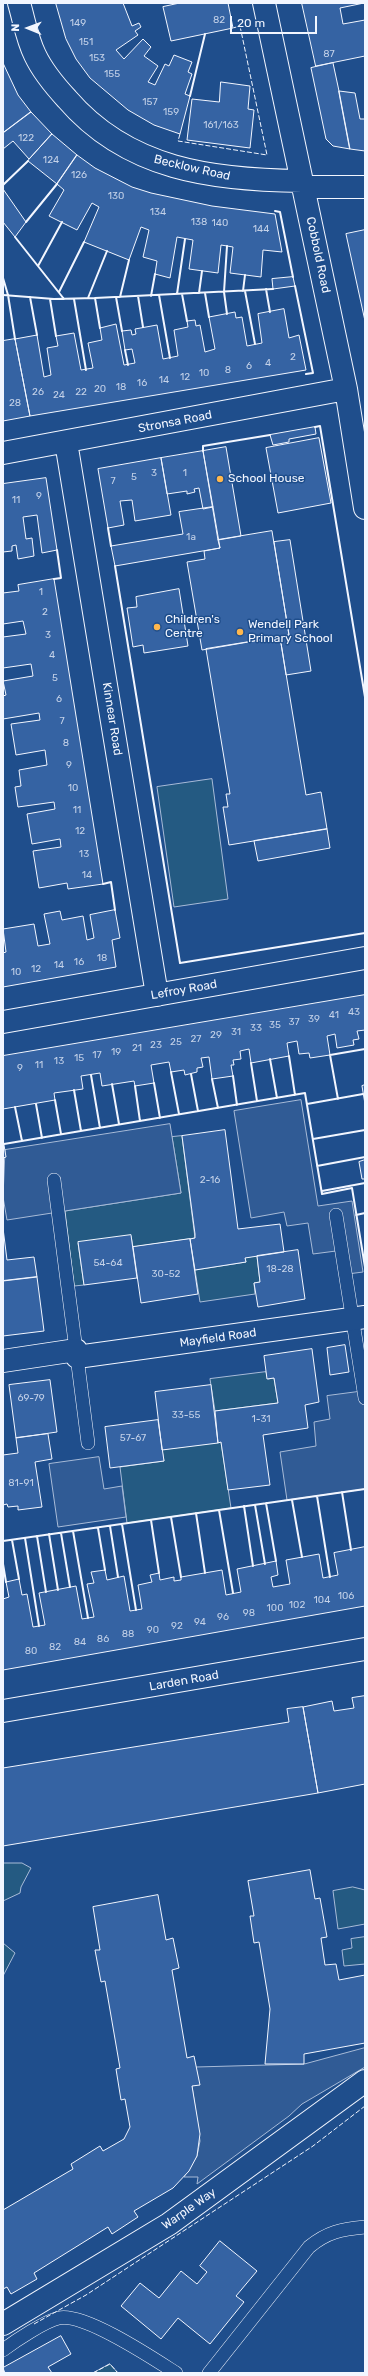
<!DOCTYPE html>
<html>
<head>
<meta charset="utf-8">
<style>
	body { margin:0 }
	#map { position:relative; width:368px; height:2376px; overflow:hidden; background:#1f4e8c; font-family:Rubik,sans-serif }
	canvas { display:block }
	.frame { position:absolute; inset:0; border:4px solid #f2f6ff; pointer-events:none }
	.north { position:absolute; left:8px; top:8px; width:40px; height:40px; -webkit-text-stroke:3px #1f4e8c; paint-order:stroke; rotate:271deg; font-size:11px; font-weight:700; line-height:16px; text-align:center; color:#f2f6ff }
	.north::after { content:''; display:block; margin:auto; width:14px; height:18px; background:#f2f6ff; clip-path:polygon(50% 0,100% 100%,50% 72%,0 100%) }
	.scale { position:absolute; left:230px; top:16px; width:87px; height:18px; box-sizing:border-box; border:2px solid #f2f6ff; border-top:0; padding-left:5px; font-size:12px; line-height:14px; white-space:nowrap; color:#f2f6ff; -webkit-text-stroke:3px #1f4e8c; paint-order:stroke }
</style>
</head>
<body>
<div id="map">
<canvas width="368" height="2376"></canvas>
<div class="frame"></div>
<div class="north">N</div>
<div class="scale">20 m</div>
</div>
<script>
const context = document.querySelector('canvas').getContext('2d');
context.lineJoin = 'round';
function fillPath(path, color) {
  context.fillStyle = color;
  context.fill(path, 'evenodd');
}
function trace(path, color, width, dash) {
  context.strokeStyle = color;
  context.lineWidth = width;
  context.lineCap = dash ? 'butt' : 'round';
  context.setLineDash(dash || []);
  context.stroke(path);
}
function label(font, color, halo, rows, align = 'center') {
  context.font = font + ' Rubik,sans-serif';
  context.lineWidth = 3;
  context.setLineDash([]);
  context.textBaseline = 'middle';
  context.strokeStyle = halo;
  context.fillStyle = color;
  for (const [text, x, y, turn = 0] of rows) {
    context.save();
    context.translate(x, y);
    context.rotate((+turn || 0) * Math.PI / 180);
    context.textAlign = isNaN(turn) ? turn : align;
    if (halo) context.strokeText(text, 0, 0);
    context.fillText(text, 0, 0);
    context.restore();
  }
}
const green = new Path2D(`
	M212 779 228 899 174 907 157 787Z
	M182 1136 195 1238 133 1247 131 1236 78 1243 84 1285 74 1286 65 1211 181 1193 172 1137Z
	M257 1256 260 1282 254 1283 255 1294 200 1302 195 1270 246 1262 245 1258Z
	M266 1372 268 1379 274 1378 278 1403 215 1411 210 1379Z
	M221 1442 231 1508 127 1523 120 1467 164 1461 162 1450Z
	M3 1863H22L31 1868 21 1887 20 1893 3 1901Z
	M353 1887 365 1890V1924L338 1929 333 1891Z
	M365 1937V1964L344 1966 342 1950 352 1948 351 1939Z
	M3 1943 15 1953 3 1976Z
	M110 2364 118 2373H93Z`);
fillPath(green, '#245a82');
trace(green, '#a8bbd7', 1);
const parking = new Path2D(`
	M301 1100 318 1206 352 1201 363 1272 340 1275 336 1251 313 1254 308 1223 287 1226 284 1212 251 1218 234 1111Z
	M170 1124 181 1193 7 1220 3 1197 5 1150Z
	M365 1391V1489L287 1500 280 1452 316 1446 314 1422 330 1419 327 1396Z
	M99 1457 104 1489 122 1486 126 1517 58 1527 49 1464Z
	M365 2048V2067L302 2104 289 2116 197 2184 198 2177H184L197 2156 200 2141 192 2086 199 2084 196 2067 304 2064Z`);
fillPath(parking, '#305b95');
trace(parking, '#a8bbd7', 1);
const building = new Path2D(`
	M56 3H123L132 26 139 23 141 27 135 31 138 35 116 50 124 59 143 39 151 47 144 56 158 66 148 82 155 85 165 64 169 66 174 55 192 62 188 72 192 74 185 94 190 96 180 134 154 125 128 110 90 78 76 59 66 39Z
	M180 3H228L233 28 171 41 163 7Z
	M302 3H364L340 8 343 24 365 20V56L316 66Z
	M3 63 18 95 31 112 3 133Z
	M333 63 339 91 350 149 333 146 326 139 311 68Z
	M221 82 250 86 248 109 254 110 250 148 187 140 192 99 219 102Z
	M339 91 355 93 360 119H365V151L350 149Z
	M31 112 52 134 29 159 13 141 3 149V133Z
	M52 134 77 155 57 184 28 161Z
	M77 155 95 168 132 187 151 193 212 206 275 214 282 252 263 250 261 277 230 273 233 247 221 245 218 273 189 269 193 240 177 237 170 278 155 274 157 261 143 257 149 230 141 227 129 260 84 242 99 207 92 203 77 230 49 216 64 190 57 184Z
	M3 189 26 222 15 237 3 222Z
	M365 230V321L346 234Z
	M293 277 295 286 273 289 272 279Z
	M284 309 289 338 299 335 306 370 30 416 15 339 37 335 44 377 51 375 47 348 58 346 56 336 74 333 81 370 93 368 88 343 102 340 100 328 116 324 124 365 135 363 132 349 125 350 122 331 131 330 132 335 136 334 135 329 157 325 163 359 178 356 174 330 188 327 187 321 195 320 196 326 200 325 205 352 215 349 209 317 235 312 236 318 242 317 247 346 262 343 258 314Z
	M15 339 30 416 3 421V341Z
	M315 427 316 434 289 439V442L273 445 270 435Z
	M319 438 331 503 278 513 266 448Z
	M226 447 241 536 218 540 203 451Z
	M203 451 213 507 203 509 199 488 194 489 195 492 187 494V491L167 494 161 458Z
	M161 458 171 515 135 521 132 500 120 501 124 525 108 528 98 469Z
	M46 478 57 550 42 553 37 515 23 517 26 539 32 538 34 556 18 559 16 545 12 546V551L3 552V484Z
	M213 507 220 548 115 566 111 546 183 534 179 512Z
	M272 531 289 635 202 650 187 562 205 559 204 551 220 548 218 540Z
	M290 540 311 671 286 675 280 637 289 635 274 542Z
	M54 579 103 884 68 889 67 883 39 888 33 851 61 847 60 839 32 844 27 814 55 809 54 802 18 807 15 787 21 786 19 770 47 765 45 750 16 755 11 724 40 720 39 713 3 719V696L6 695 3 681 33 676 31 664 3 668V637L26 634 23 621 3 624V593L19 591 18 585Z
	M179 589 188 646 144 653 143 645 133 647 127 608 137 607 136 597Z
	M280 637 306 795 321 792 327 829 229 845 223 807H228L226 794H230L206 649Z
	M327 829 330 848 258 861 254 841Z
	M115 910 120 938 112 940 116 967 3 987V953L6 952 3 929 34 924 38 946 50 944 44 914 60 911 62 920 83 916 87 940 94 938 90 915Z
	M365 995V1030L357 1031 359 1039 353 1040 354 1045 337 1048 335 1034 327 1036 330 1055 310 1058 309 1053 299 1054 297 1041 287 1043 289 1056 251 1063 249 1049 240 1051 241 1059 233 1060 234 1065H231L233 1076 212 1079 209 1057 201 1058 203 1067 197 1068V1072L185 1075 184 1070 171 1072 169 1062 151 1065 154 1083 135 1086 134 1081 102 1086 100 1073 81 1076 83 1089 54 1093 55 1100 3 1109V1056Z
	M365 1085V1104L362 1086Z
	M225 1130 238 1229 280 1224 284 1252 245 1258 246 1262 195 1270 190 1239 195 1238V1234L182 1136Z
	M3 1139 6 1157 3 1158Z
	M365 1160V1179H362L359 1162Z
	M3 1228 7 1260 34 1257 37 1277 3 1281Z
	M131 1235 137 1278 84 1285 78 1242Z
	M190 1239 198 1294 141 1303 133 1247Z
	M298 1250 305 1299 258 1307 254 1283 260 1282 257 1256Z
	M37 1277 44 1331 3 1336V1281Z
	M345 1345 349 1372 330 1375 327 1348Z
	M312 1349 319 1402 305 1405 308 1428 263 1435 270 1485 228 1490 221 1442 218 1443 215 1411 278 1403 274 1378 267 1379 264 1356Z
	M50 1380 57 1432 16 1438 9 1385Z
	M211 1385 218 1443 162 1450 155 1392Z
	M158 1420 164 1461 110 1468 105 1427Z
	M48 1434 52 1459 35 1462 42 1507 18 1510V1506L8 1507 7 1504 3 1505V1455L18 1453 16 1438Z
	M365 1547V1606L3 1670V1599L9 1597 6 1582 19 1579 22 1595 27 1594 33 1627 45 1625 39 1593 76 1586 82 1619 94 1617 87 1584 94 1583 91 1572 105 1570 107 1580 124 1576 130 1611 142 1609 138 1585 152 1582 150 1575 159 1573 160 1580 174 1577V1581L181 1580V1577L222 1570 226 1595 241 1592 237 1569 276 1561 278 1575 271 1577 273 1587 290 1584 286 1560 319 1554 323 1578 338 1575 334 1553Z
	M365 1696V1784L318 1793 303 1707 332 1701 334 1711 354 1708 352 1698Z
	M303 1707 318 1793 3 1846V1768L289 1722 287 1709Z
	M310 1870 315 1899 320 1898 327 1937 321 1938 325 1965 336 1964 339 1980 365 1975V2043L304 2054V2064H265L270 2009 259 1942 254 1943 250 1916H254L248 1881Z
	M158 1895 166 1940 173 1938 179 1968 172 1970 187 2058 194 2056 200 2085 192 2086 200 2134 197 2156 189 2171 173 2188 134 2211 138 2217 112 2234 108 2227 34 2273 37 2279 11 2294 7 2287 3 2289V2210L73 2169 71 2164 100 2146 103 2151 124 2139 130 2127 125 2099 121 2100 116 2069 120 2068 105 1981 101 1982 95 1950H100L93 1907Z
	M220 2241 257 2271 236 2296 244 2302 210 2344 178 2318 161 2339 121 2306 140 2283 159 2298 181 2271 197 2284 207 2272 200 2266Z
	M61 2336 71 2354 48 2367 52 2373H5L3 2368Z`);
fillPath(building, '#3563a3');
trace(building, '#f2f6ff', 1);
const service = new Path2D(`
	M54 1180 76 1350
	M336 1215 365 1398
	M77 1357 88 1443
	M3 2350C15 2341 45 2321 59 2318 84 2312 154 2359 176 2373
	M209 2373 309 2247C327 2232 342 2229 365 2227`);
const minor = new Path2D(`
	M19 3C24 20 27 39 35 55 43 72 55 86 67 99 128 170 213 180 302 181
	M264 3 346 389 365 508
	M304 187H365
	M66 442 157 995
	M3 453 346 389
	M3 1022 365 958
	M3 1361 76 1350 77 1357 365 1317
	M3 1711 365 1649
	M3 2324 169 2224 365 2081`);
trace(service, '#f2f6ff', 14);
trace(minor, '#f2f6ff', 24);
trace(service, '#1f4e8c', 13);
trace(minor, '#1f4e8c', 22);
trace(new Path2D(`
	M180 134 178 141 267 155 240 26 233 28
	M34 2324 86 2295 313 2146 365 2106
	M93 2373 110 2364 118 2373`), '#f2f6ff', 1, [5, 2]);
trace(new Path2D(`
	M190 96 205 34
	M3 185 28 161
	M275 211 280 212 293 277
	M26 222 57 184
	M15 237 64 299
	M38 266 62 222
	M3 278 8 295 15 339
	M295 286 313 373 306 374
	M266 289 270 312
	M243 291 245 275
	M245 291 255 344
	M59 292 84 242
	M199 293 202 271
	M205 293 209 317
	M177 294 185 239
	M182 294 187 321
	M3 295 54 299 95 298 273 289
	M159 295 170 358
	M138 296 143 327
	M151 296 155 274
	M30 297 37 335
	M116 297 122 331
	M120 297 129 260
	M88 298 107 251
	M95 298 100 328
	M50 299 56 336
	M74 299 86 370
	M227 314 224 292 227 246
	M125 350 128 365
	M315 427 320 426 365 697
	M203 451V446L270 435
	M108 528 111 546
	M115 566 180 963 365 933
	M54 579 61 578 57 550
	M103 884 111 882 115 910
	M289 1056 295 1095
	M270 1059 277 1098
	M251 1063 257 1101
	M171 1072 179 1114
	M191 1074 198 1111
	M91 1075 100 1128
	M233 1076 237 1105
	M212 1079 218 1108
	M154 1083 160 1118
	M112 1084 119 1124
	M135 1086 140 1121
	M74 1090 81 1131
	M338 1099 330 1055 365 1049
	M55 1100 61 1134
	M36 1104 42 1138
	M307 1104 363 1094
	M15 1107 22 1141
	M313 1139 365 1130
	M4 1144 305 1093 322 1194 352 1188 365 1267
	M317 1166 365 1157
	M322 1191 365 1183
	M356 1215 365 1213
	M342 1492 351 1550
	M317 1496 330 1577
	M292 1500 302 1557
	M266 1503 276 1561
	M255 1505 265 1564
	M244 1506 253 1566
	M219 1510 233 1593
	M196 1513 205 1573
	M171 1517 181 1577
	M151 1520 159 1573
	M122 1524 136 1610
	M110 1526 118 1577
	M98 1528 105 1570
	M73 1531 88 1618
	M61 1533 70 1587
	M49 1534 58 1590
	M37 1536 46 1592
	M25 1538 39 1626
	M12 1540 19 1579
	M3 1541 365 1489
	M3 1564 6 1582`), '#f2f6ff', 2);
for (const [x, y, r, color] of [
	[220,479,4,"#ffb74d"],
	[157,627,4,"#ffb74d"],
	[240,632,4,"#ffb74d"]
]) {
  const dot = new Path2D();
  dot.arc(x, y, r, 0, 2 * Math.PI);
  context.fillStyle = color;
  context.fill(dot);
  trace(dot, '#1f4e8c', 1.5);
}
label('10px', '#c3d1e8', null, [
	["82",219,20],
	["149",78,23],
	["151",86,42],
	["87",329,54],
	["153",97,58],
	["155",112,74],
	["157",150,102],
	["159",171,112],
	["161/163",221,125],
	["122",26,138],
	["124",51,160],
	["126",79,175],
	["130",116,196],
	["134",158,212],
	["138",199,222],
	["140",220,223],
	["144",261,229],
	["2",293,357],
	["4",268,363],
	["6",249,366],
	["8",228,370],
	["10",204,373],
	["12",185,377],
	["14",164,380],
	["16",142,383],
	["18",121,387],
	["20",100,389],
	["26",38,392],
	["22",81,392],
	["24",59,395],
	["28",15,403],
	["3",154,473],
	["1",185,473],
	["5",134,477],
	["7",113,481],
	["9",39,496],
	["11",16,500],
	["1a",191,537],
	["1",41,592],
	["2",45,612],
	["3",48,635],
	["4",52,655],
	["5",55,678],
	["6",59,699],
	["7",62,721],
	["8",66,743],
	["9",69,765],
	["10",73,788],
	["11",77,810],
	["12",80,831],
	["13",84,854],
	["14",87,875],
	["18",102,958],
	["16",79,962],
	["14",59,965],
	["12",36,969],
	["10",16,972],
	["43",354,1012],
	["41",334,1015],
	["39",314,1019],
	["37",294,1022],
	["35",275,1025],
	["33",256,1028],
	["31",236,1032],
	["29",216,1035],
	["27",196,1039],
	["25",176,1042],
	["23",156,1045],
	["21",137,1048],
	["19",116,1052],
	["17",97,1055],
	["15",79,1058],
	["13",59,1061],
	["11",39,1065],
	["9",20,1068],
	["2-16",210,1180],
	["54-64",108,1263],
	["18-28",280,1269],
	["30-52",166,1274],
	["69-79",31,1398],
	["33-55",186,1415],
	["1-31",261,1419],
	["57-67",133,1438],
	["81-91",21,1483],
	["106",346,1596],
	["104",322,1600],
	["102",297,1605],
	["100",275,1608],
	["98",249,1613],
	["96",223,1617],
	["94",200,1622],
	["92",177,1626],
	["90",153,1630],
	["88",128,1634],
	["86",103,1639],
	["84",80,1642],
	["82",55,1647],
	["80",31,1651]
]);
label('12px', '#f2f6ff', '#1f4e8c', [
	["Becklow Road",192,168,13],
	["Cobbold Road",318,255,78],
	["Stronsa Road",175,422,-11],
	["Kinnear Road",112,719,81],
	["Lefroy Road",184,990,-10],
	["Mayfield Road",218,1338,-8],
	["Larden Road",184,1681,-10],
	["Warple Way",189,2209,-35]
]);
label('12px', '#f2f6ff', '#1f4e8c', [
	["School House",228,479],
	["Children's",165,620],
	["Centre",165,634],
	["Wendell Park",248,625],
	["Primary School",248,639]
], 'left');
</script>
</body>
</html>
